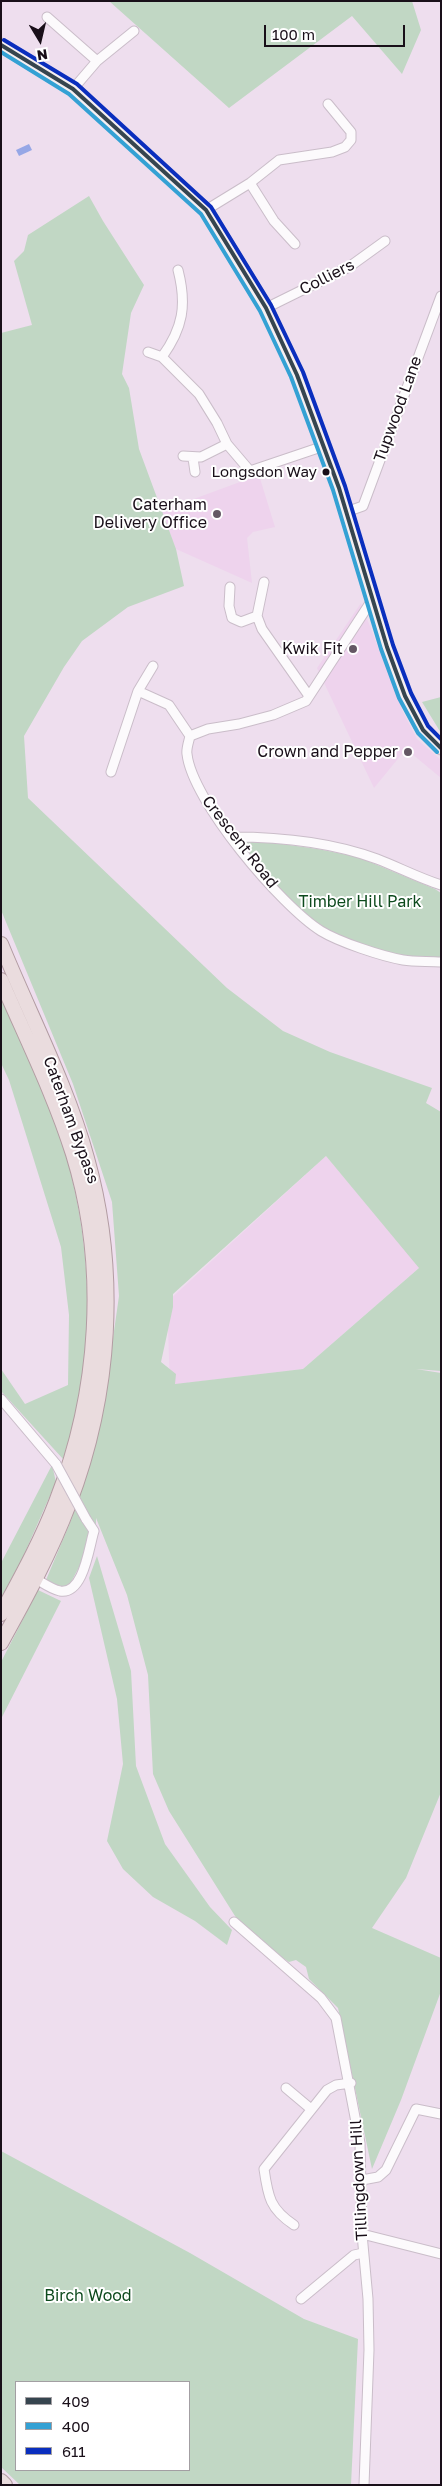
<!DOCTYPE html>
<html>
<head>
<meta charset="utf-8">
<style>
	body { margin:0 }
	#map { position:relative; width:442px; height:2486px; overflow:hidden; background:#eedeee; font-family:"Golos Text",sans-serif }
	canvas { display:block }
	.frame { position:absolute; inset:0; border:2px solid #190f19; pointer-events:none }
	.legend { position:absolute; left:15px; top:2381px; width:175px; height:90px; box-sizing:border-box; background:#fff; border:1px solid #a39fa3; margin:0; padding:6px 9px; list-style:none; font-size:15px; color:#190f19 }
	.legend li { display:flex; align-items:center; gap:10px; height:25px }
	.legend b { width:25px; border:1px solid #a39fa3 }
	.north { position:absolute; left:15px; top:15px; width:50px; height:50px; -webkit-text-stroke:4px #fff; paint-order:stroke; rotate:171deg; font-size:14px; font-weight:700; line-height:20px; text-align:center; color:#190f19 }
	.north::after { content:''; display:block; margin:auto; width:18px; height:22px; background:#190f19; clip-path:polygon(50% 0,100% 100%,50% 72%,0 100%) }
	.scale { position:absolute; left:264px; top:25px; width:141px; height:22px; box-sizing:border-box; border:2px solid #190f19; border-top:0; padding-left:6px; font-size:15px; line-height:18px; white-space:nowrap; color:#190f19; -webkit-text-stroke:4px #fff; paint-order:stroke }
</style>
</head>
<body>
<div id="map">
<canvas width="442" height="2486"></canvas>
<div class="frame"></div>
<ul class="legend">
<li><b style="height:6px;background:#36454f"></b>409</li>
<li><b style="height:6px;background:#34a1d4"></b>400</li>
<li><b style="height:6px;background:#0a2ebe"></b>611</li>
</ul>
<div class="north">N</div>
<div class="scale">100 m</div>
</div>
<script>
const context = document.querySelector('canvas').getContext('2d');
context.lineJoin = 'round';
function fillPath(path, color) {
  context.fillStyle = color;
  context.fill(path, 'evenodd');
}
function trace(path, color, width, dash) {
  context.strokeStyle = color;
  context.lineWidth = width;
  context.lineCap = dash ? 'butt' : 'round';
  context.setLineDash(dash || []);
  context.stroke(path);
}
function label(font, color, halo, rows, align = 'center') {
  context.font = font + ' "Golos Text",sans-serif';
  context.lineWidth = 4;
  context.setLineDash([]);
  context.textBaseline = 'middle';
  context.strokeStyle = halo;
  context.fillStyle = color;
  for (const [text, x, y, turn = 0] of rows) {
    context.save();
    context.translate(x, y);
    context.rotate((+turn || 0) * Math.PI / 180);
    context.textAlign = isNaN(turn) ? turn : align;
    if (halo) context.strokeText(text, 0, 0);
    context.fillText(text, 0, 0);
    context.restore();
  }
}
fillPath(new Path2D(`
	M259 475 275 527 253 532 247 538 252 583 176 549 161 511Z
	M361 603 403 712 417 739 441 760V778L406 749 374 788 317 668Z
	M326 1156 420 1267 303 1369 170 1385 167 1302Z`), '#eed3ed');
fillPath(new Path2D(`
	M109 1H412L421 30 402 74 352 16 229 108Z
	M89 196 103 221 144 285 131 313 122 374 129 388 139 449 176 549 184 586 128 607 82 641 64 667 24 736 28 798 227 988 283 1031 330 1052 432 1088 426 1103 441 1112V1371L416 1369 441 1373V1792L406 1878 372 1928 441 1958V1991L401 2100 372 2169 338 2008 309 1979 306 1967 296 1960 289 1962 255 1940 235 1916 169 1811 153 1774 148 1675 127 1595 96 1518V1535L69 1586 60 1590 46 1580 72 1518 106 1387 119 1296 112 1202 73 1084 1 910V333L32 325 14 261 24 251 28 235ZM326 1156 419 1268 303 1369 175 1384 176 1374 161 1362 173 1307V1294Z
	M441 697V733L422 702Z
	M232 837 318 849 358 857 435 889 441 893V962L403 960 321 931 289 903Z
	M1 993C24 1046 50 1100 66 1155 94 1255 96 1360 63 1459L1 1391V1369L25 1404 68 1385 69 1315 61 1247 9 1080 1 1063Z
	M52 1465 56 1482 23 1557 1 1598V1563Z
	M97 1556 131 1671 136 1766 165 1844 210 1907 232 1930 227 1945 195 1921 153 1897 123 1869 107 1841 123 1764 117 1699 89 1578Z
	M38 1590 61 1601 1 1719V1662Z
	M1 2151 190 2253 304 2319 358 2339 351 2485H20L1 2467ZM16 2382H189V2470H16Z`), '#c1d7c4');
fillPath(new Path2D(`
	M29 144 32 150 19 156 16 150Z`), '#96a7e6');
const minor = new Path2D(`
	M47 17 97 61
	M73 89 97 61 134 31
	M250 183 274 221 295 244
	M206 210 250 183 279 160 332 152 345 147 351 140V132L328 104
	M266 308 349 267 385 241
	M148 352 162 357 199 394 217 423 227 444 250 471 324 446
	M162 357C183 328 187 305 178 270
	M183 456 201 457 227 444
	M193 458 195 472
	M346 512 363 506 441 296
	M264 582 257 616 262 629 309 696
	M230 587 229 606 232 618 241 622 257 616
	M372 600 306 701 273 715 239 724 208 729 190 736C189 741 186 749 187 754 192 801 281 906 321 931 339 942 381 956 403 960 415 962 428 961 441 962
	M138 691 169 705 190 736
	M111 772 138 691 153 666
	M232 837C281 837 331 842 377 859 398 867 419 878 441 885
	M1 1399 56 1464
	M36 1579C43 1583 51 1589 60 1591 84 1595 89 1546 94 1531L86 1519
	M234 1922 321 1998 336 2018 360 2143 362 2234 368 2299 369 2350 364 2485
	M286 2088 311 2109
	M362 2180 378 2177 386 2170 416 2109 441 2114
	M294 2225C270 2209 268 2197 264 2169L327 2090 336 2085 351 2083
	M362 2234 441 2254
	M301 2299 354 2255 363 2253`);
const secondary = new Path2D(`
	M1 45 73 89 206 210 266 308 297 375 339 488 387 647 405 696 423 730 441 748`);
const trunk = new Path2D(`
	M1 944C30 1015 67 1085 87 1158 119 1272 111 1394 69 1504 51 1552 26 1598 1 1643
	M1 980C26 1038 54 1094 73 1154 108 1267 99 1393 56 1502 41 1541 21 1577 1 1614
	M1 2481 5 2485`);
trace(minor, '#cabdc9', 11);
trace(secondary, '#cabdc9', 15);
trace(trunk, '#b29ca2', 16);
trace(minor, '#fcfafc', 9);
trace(secondary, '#f5eff1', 12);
trace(trunk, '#eadcde', 14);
const minorBridge = new Path2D(`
	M56 1464 86 1519`);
trace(minorBridge, '#cabdc9', 11, []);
trace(minorBridge, '#fcfafc', 9);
trace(new Path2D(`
	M1 45 73 89 206 210 266 308 297 375 339 488 387 647 405 696 423 730 441 748`), '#36454f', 4);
trace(new Path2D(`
	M1 52 69 94 201 214 260 311 291 377 333 490 381 649 399 698 418 733 437 752`), '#34a1d4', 4);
trace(new Path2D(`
	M4 40 77 84 211 207 271 305 303 372 345 486 393 645 411 693 428 726 441 739`), '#0a2ebe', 4);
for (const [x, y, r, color] of [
	[326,472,4.5,"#190f19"],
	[217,514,5,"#645764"],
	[353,649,5,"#645764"],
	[408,752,5,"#645764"]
]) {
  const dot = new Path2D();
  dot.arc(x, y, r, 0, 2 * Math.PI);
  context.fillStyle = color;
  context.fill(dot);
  trace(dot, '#fff', 2);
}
label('15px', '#190f19', '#fff', [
	["Longsdon Way",317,472]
], 'right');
label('16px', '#190f19', '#fff', [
	["Colliers",327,277,-27],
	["Tupwood Lane",398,409,-70],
	["Crescent Road",240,842,52],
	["Caterham Bypass",71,1120,70],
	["Tillingdown Hill",359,2180,-93]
]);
label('16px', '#190f19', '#fff', [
	["Caterham",207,505],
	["Delivery Office",207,523],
	["Kwik Fit",343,649],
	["Crown and Pepper",398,752]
], 'right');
label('16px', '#0d4a1d', '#fff', [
	["Timber Hill Park",360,902],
	["Birch Wood",88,2296]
]);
</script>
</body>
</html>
